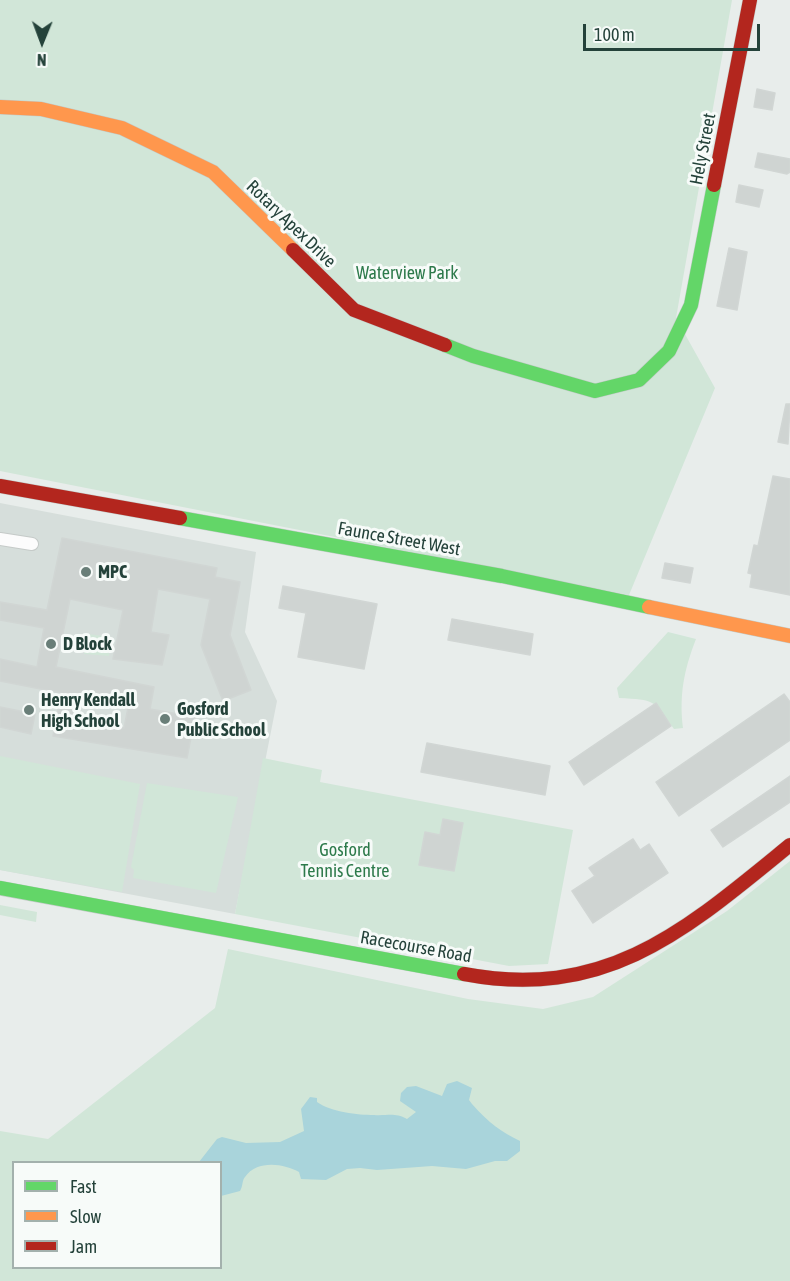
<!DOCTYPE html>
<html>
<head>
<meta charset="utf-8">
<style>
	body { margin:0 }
	#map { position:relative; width:790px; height:1281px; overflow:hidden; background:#e8edeb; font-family:"Asap Condensed",sans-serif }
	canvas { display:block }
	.legend { position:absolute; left:12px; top:1161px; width:210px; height:108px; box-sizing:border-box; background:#f7fbf9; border:2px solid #a3b1ad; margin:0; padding:8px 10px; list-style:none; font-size:18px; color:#24423a }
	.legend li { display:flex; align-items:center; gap:12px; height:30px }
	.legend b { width:30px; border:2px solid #a3b1ad }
	.north { position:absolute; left:12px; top:12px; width:60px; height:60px; -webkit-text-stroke:4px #f7fbf9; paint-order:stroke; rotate:181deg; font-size:16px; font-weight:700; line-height:24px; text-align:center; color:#24423a }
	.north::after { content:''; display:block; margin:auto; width:21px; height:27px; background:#24423a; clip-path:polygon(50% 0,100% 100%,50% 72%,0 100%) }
	.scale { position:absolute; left:583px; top:24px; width:177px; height:27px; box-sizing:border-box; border:3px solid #24423a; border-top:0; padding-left:8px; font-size:18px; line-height:21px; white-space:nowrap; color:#24423a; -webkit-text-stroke:4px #f7fbf9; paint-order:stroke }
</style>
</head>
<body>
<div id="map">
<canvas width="790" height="1281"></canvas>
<ul class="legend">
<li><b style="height:8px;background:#63d668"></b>Fast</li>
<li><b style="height:8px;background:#ff974d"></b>Slow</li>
<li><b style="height:8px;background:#b3261e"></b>Jam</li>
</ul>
<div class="north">N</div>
<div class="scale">100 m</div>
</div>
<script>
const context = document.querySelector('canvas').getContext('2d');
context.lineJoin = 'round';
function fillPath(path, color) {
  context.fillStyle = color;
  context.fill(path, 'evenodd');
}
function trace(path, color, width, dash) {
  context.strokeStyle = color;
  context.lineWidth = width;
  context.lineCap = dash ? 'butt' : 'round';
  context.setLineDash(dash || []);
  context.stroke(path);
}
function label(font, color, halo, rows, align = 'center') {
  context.font = font + ' "Asap Condensed",sans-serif';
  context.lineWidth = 6;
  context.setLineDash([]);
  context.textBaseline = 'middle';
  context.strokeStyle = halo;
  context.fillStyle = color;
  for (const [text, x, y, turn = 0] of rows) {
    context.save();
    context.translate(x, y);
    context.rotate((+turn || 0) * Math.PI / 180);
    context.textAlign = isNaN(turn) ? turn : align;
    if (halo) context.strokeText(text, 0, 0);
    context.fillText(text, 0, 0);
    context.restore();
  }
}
fillPath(new Path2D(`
	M0 503 256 552 245 632 277 701 235 914 0 870Z`), '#d6dedb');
fillPath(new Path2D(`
	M0 0H732L676 318 715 388 629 595 0 471Z
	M668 632 696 639C684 670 679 695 683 728L674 729C653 699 655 700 619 698L617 688Z
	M88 634 111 637 109 656 84 654Z
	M0 756 140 784 122 892 0 870Z
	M263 758 322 770 320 782 573 830 548 964 509 966 235 914Z
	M147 783 238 797 216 893 133 878 134 870 131 867Z
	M790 861V1281H0V1131L48 1139 215 1008 228 949 468 999 543 1009 593 997 727 911ZM14 1162H220V1268H14Z
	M0 905 37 912 36 922 0 915Z`), '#d1e6d8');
fillPath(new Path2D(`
	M457 1081 472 1088 469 1100 472 1104C489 1123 501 1132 520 1141V1151L507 1161H495L466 1169 432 1166 377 1170 360 1168 347 1169 326 1180 301 1179 299 1172C285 1164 257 1159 245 1177 242 1180 243 1186 240 1191L221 1196 220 1162H199L217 1139 222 1137 246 1143 280 1142 304 1131 301 1109 310 1097 317 1098V1102C331 1112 358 1115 374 1115 388 1116 394 1112 407 1119L416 1112 400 1101 401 1093 407 1087 416 1086 442 1096 447 1084Z`), '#a9d4db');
const building = new Path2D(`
	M757 89 775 93 772 110 754 107Z
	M758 153 790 159V172L787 174 755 167Z
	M739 185 763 190 759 207 736 202Z
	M729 248 747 252 737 310 717 306Z
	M786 404H790L788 444 778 442Z
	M773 476 790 479V595L750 587 752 574 748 573 754 545 758 546Z
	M62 538 217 568 215 577 240 582 230 635 251 690 223 701 201 645 210 599 158 589 151 632 169 635 162 665 113 659 123 610 70 599 56 667 154 687 150 709 195 717 187 758 53 736 61 693 0 681V659L37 667 44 628 0 620V602L47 610ZM84 694 129 703 124 728 78 719Z
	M665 563 693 568 690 583 662 578Z
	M283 586 377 604 364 669 298 657 306 613 279 608Z
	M452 619 533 634 530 655 448 640Z
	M784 694 790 702V740L679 816 656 782Z
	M656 703 671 726 584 785 569 762Z
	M0 707 35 714 31 734 0 727Z
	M427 743 550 766 545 795 421 772Z
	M790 776V802L723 847 711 830Z
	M443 819 463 823 454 871 419 865 425 832 440 835Z
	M633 839 640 850 649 844 668 873 593 923 572 891 595 876 589 868Z`);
fillPath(building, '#cfd4d2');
trace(building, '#d1d6d4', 1.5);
const street = new Path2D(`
	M0 539 32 544`);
const fast = new Path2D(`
	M445 345 473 356 595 391 639 380 669 351 691 305 714 185
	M180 518 502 576 649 607
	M0 888 464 974`);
const slow = new Path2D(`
	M0 107 41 109 122 128 213 172 293 250
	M649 607 790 636`);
const jam = new Path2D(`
	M714 185 750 0
	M293 250 354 310 445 345
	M0 486 180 518
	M464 974C607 1001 687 929 790 845`);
trace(street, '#c5cac8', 14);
trace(fast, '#c3cbc8', 15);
trace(slow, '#c3cbc8', 15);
trace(jam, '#c3cbc8', 15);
trace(street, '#fcfcfc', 12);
trace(fast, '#63d668', 14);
trace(slow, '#ff974d', 14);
trace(jam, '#b3261e', 14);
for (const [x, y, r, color] of [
	[86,572,6,"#697e78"],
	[51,644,6,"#697e78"],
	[29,710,6,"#697e78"],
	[165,719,6,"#697e78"]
]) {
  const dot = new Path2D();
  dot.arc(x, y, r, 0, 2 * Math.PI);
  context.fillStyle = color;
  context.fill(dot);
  trace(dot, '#f7fbf9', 2);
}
label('18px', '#24423a', '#f7fbf9', [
	["Hely Street",703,149,-79],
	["Rotary Apex Drive",291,224,44],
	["Faunce Street West",399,539,10],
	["Racecourse Road",416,947,10]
]);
label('18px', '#2d7a4b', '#f7fbf9', [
	["Waterview Park",407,273],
	["Gosford",345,850],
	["Tennis Centre",345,871]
]);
label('bold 18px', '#24423a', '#f7fbf9', [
	["MPC",98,572],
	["D Block",63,644],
	["Henry Kendall",41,700],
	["High School",41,721],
	["Gosford",177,709],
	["Public School",177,730]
], 'left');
</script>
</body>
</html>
